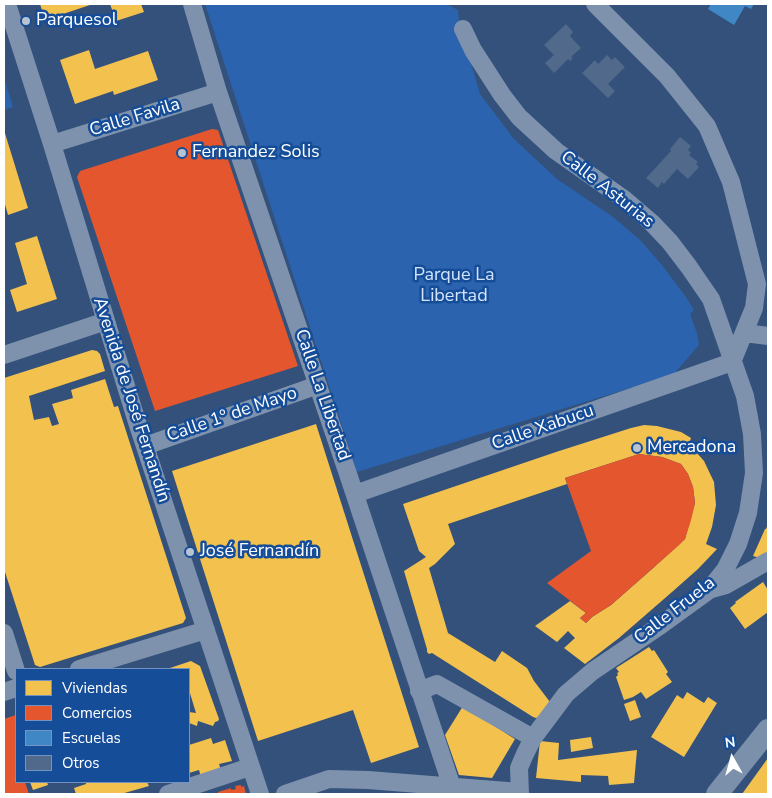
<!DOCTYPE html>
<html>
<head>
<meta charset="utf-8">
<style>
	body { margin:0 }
	#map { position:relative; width:772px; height:798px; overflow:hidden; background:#33517b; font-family:"Nunito Sans",sans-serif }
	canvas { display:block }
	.frame { position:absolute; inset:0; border:5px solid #fff; pointer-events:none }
	.legend { position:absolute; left:15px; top:668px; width:175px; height:115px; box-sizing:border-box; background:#164d98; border:1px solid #7394c1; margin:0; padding:6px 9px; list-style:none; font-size:15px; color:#fff }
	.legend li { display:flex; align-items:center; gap:10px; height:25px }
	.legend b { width:25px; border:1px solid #7394c1 }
	.north { position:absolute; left:707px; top:733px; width:50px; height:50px; -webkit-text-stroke:4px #164d98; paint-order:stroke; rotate:353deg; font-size:14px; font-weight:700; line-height:20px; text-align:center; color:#fff }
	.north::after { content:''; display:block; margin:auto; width:18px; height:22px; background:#fff; clip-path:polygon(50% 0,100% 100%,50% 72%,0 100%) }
</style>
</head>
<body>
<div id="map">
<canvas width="772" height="798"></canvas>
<div class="frame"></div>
<ul class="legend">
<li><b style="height:14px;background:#f2c14e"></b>Viviendas</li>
<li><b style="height:14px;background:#e4572e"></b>Comercios</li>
<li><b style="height:14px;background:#3f88c5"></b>Escuelas</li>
<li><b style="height:14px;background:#51698a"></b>Otros</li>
</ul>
<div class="north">N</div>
</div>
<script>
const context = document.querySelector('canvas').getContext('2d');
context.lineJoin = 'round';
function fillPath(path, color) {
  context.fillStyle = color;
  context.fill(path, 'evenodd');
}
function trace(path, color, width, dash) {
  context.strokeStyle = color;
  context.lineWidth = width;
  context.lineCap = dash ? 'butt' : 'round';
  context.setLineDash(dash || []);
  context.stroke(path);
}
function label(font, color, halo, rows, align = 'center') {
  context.font = font + ' "Nunito Sans",sans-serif';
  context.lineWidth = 5;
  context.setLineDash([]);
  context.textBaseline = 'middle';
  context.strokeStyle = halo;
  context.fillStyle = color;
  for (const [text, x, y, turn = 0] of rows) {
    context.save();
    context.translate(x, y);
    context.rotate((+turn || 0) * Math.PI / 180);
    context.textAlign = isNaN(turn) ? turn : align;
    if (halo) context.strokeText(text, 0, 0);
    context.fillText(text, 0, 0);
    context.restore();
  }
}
fillPath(new Path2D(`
	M205 4H446L458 10 459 22 480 94 514 139 557 179 613 217 640 240 662 265 686 297 694 310 690 314 697 333 699 345 673 375 357 472Z
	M4 78 13 107 4 110Z`), '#2b63ae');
fillPath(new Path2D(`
	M40 4H93L45 20Z
	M110 4H141L144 12 116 21Z
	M89 50 95 69 148 51 158 80 114 95 113 91 75 104 60 60Z
	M4 130 28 208 8 215 4 201Z
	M37 236 57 299 17 312 10 290 27 284 15 243Z
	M244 327 249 343 204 359 197 341Z
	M196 345 201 361 173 370 169 354Z
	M92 350 97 351 100 354 105 371 29 396 34 420 49 417 52 426 59 424 52 404 73 398 71 390 105 379 114 407 118 406 186 618 183 623 40 667 35 665 4 569V378Z
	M316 424 419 747 371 763 353 710 258 741 172 471Z
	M644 425 657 426 681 432 691 438 689 444 704 461 714 482 716 505 712 527 706 544 717 549 698 569 672 592 619 638 585 664 564 648 575 638 568 631 557 642 535 626 570 601 586 613 580 618 586 623 592 617 611 605 652 569 685 539 695 503 693 487 688 474 681 464 662 457 639 454 565 478 567 484 448 524 455 544 435 564 429 568 448 633 495 662 502 651 527 668 534 681 550 702 539 717 536 718 533 717 432 653 429 654 427 652V649L404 571 426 557 419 551 403 504 556 452 631 428Z
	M768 524V553L760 558 753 556 765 529H766Z
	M763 582 768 590V612L745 629 730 608 736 603 735 602Z
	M649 647 652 651 654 650 668 672 666 674 672 682 646 699 641 692 633 697 624 700 616 677 618 675 617 673 619 672 616 668Z
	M191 661 200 666 219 719 218 721 215 722 213 726 198 721 197 726 189 723V712L196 713 189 690V669H167Z
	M687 692 704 703 708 697 717 703 684 757 651 737 677 695 683 699Z
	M635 700 641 717 630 721 624 704Z
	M463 706 515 739 492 778 459 775 445 735Z
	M591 737 593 748 571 752 570 740Z
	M211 738 213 744 225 740 232 761 219 764 221 770 201 777 199 770 189 773V745Z
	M540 741 559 743 558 760 637 750 634 783 609 785 608 776 581 775V782L536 778Z
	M768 758V794H742Z
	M30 782H47L48 785 33 790Z
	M86 782H147L149 786 121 794H76L74 788 86 784Z`), '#f2c14e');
fillPath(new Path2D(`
	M212 129 218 130 298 366 155 411 77 177 80 171Z
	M639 454 662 457 681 464 688 474 693 487 695 503 691 520 685 539 678 546 611 605 592 617 586 623 580 618 586 613 547 583 591 551 565 478Z
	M16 715V782H25L29 794H4V719Z
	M241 785V787L244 786 246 794H218V792L231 788V790L236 789 235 786Z`), '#e4572e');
fillPath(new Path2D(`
	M711 4H754L751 9 745 6 734 25 708 9Z`), '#3f88c5');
fillPath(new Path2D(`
	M566 24 573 32 570 36 581 48 571 57 573 58 570 61 568 59 554 73 545 63 554 55 544 45Z
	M607 55 612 60 615 57 625 67 608 84 615 91 608 98 582 73 595 60 598 64Z
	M680 137 691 146 688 150 691 153 689 155 698 162 696 164 699 167 688 179 677 169 664 184 662 182 658 188 646 178 671 151 670 149Z`), '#51698a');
trace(new Path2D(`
	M7 4 52 144 106 321 137 422 260 794
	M192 4 218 92 347 471 452 787
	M595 4 667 76 707 126 731 182 757 284 754 308 732 362
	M463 29 473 50 502 95 519 117 556 151 624 199 652 223 670 242 689 267 711 299 745 396 752 434 754 473 748 513 738 544 725 570 708 591 661 625 593 671 566 694 533 738 525 754 519 768 520 794
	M52 144 218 92
	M745 333 768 336
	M4 355 106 321
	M145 446 318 385
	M355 494 732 362
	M708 590 726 585 768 561
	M4 633 16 671
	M79 669 206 630
	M419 691 437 684 533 738
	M4 692 16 688
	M168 794 250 767
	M285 794 329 779 368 780 520 792`), '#7e92ad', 18);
trace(new Path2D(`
	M717 794 768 730`), '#7b90ab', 22);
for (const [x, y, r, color] of [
	[26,21,5,"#b8c2d1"],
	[182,153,5,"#b8c2d1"],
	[637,448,5,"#b8c2d1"],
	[190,552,5,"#b8c2d1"]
]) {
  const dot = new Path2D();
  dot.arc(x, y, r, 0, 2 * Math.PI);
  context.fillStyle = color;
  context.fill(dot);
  trace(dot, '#164d98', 2);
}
label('18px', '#fff', '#164d98', [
	["Parquesol",36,21],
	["Fernandez Solis",192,153],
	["Mercadona",647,448],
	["José Fernandín",200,552]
], 'left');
label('18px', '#fff', '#164d98', [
	["Calle Favila",135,118,-17],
	["Calle Asturias",607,190,38],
	["Calle La Libertad",322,395,71],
	["Avenida de José Fernandín",131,400,72],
	["Calle 1º de Mayo",232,415,-19],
	["Calle Xabucu",543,428,-19],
	["Calle Fruela",675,611,-38]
]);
label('18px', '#d1e4fc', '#164d98', [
	["Parque La",454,276],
	["Libertad",454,297]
]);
</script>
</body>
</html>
